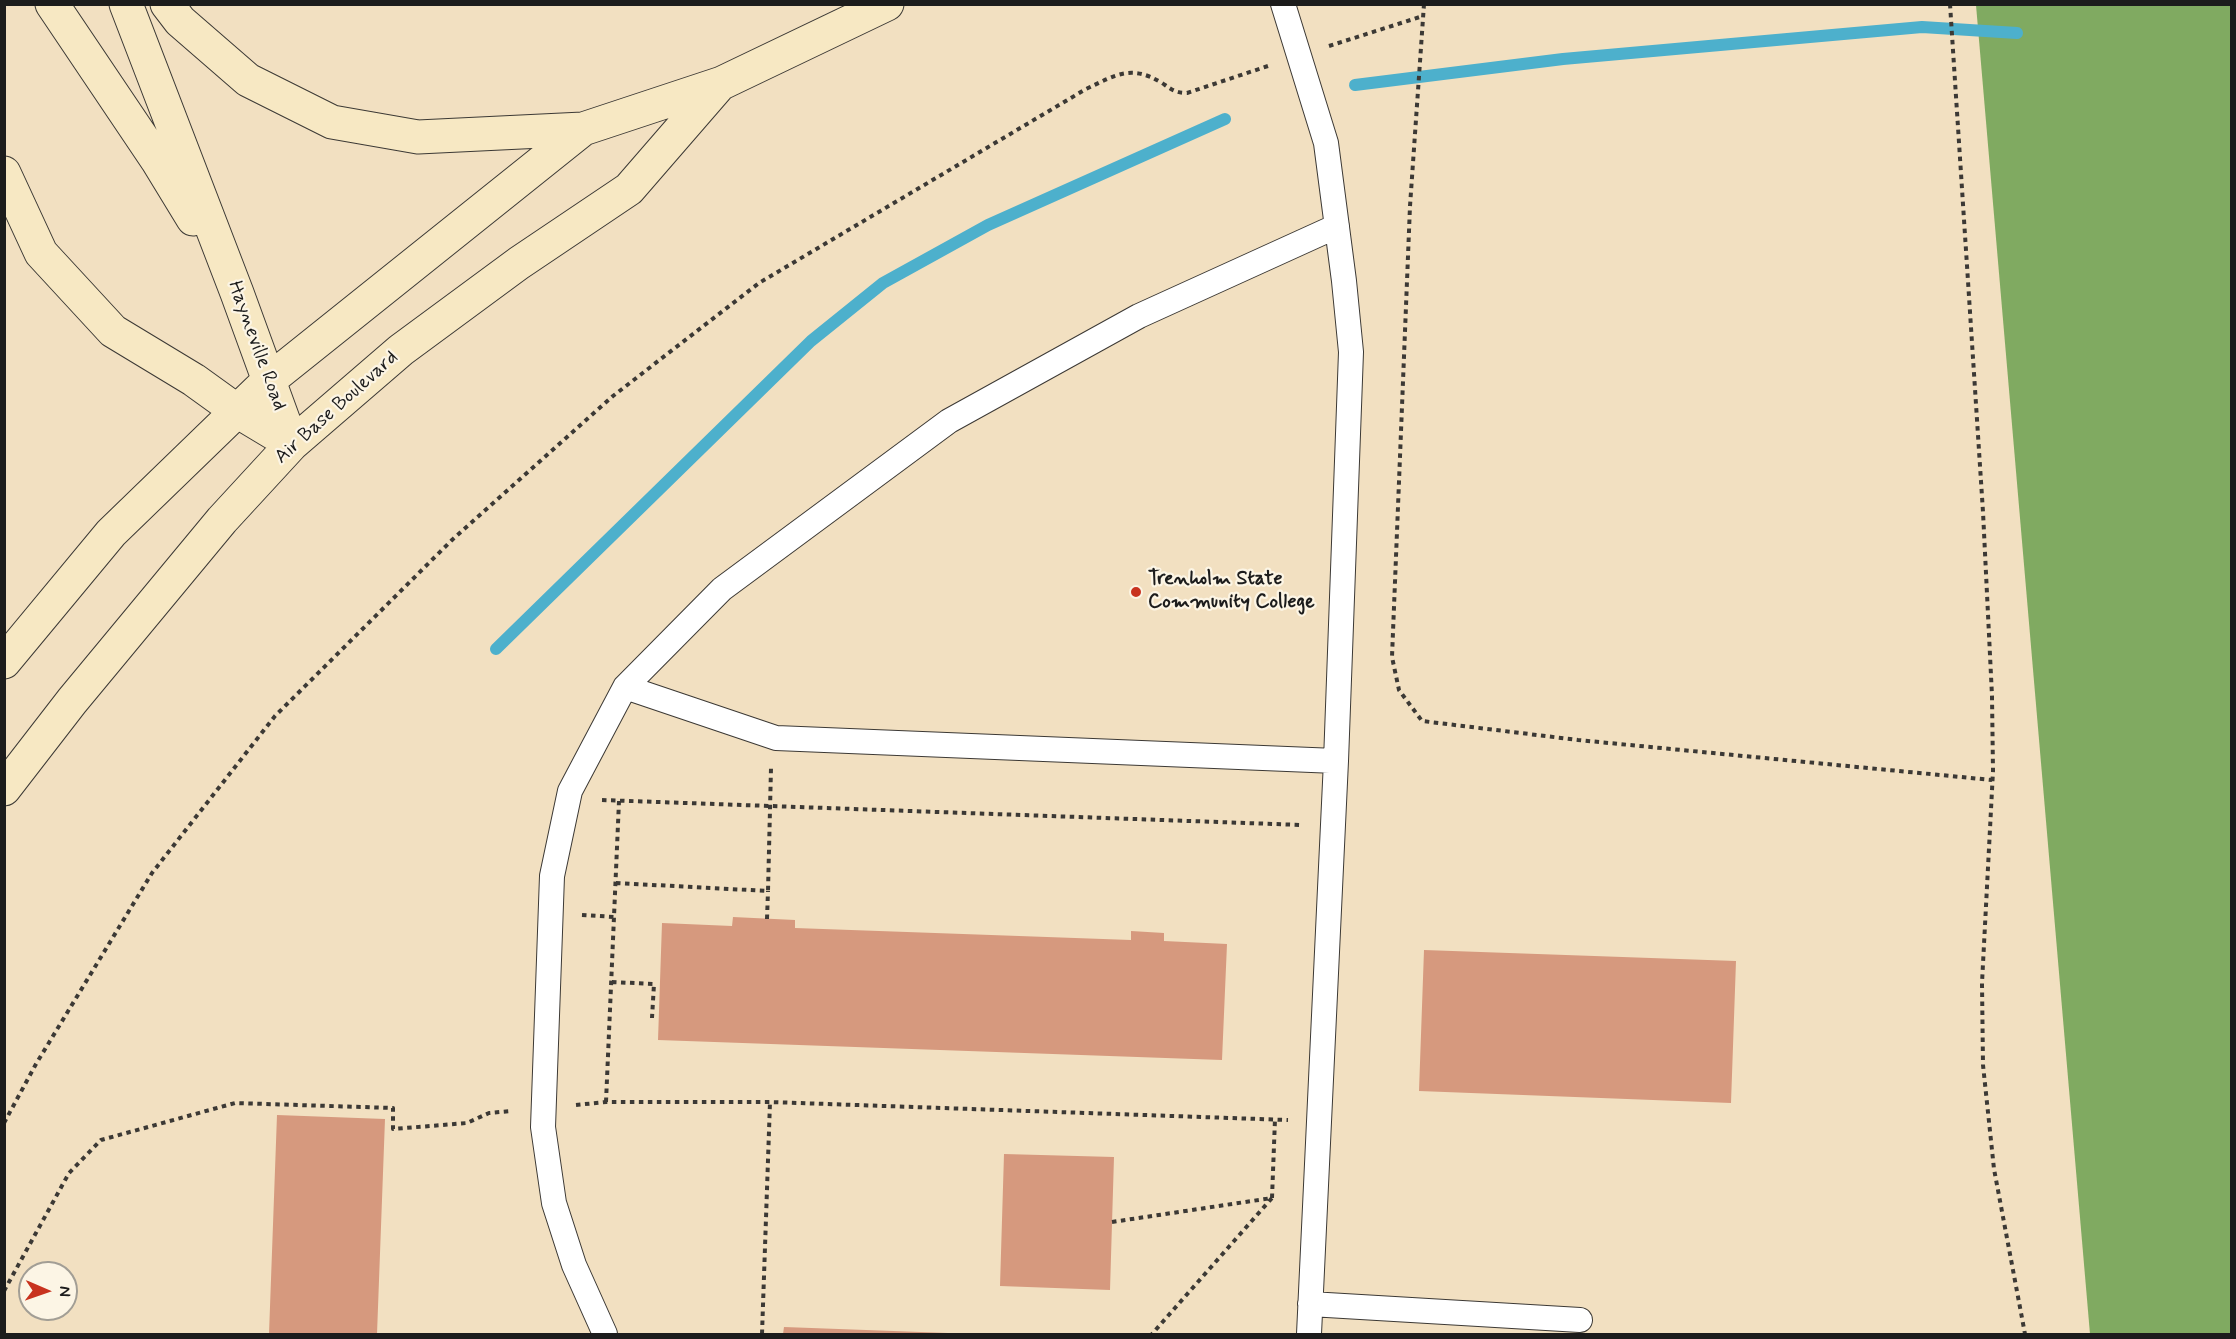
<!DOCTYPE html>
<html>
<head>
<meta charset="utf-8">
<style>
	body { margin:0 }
	#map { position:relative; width:2236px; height:1339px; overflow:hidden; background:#f2e0c1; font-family:Mynerve,sans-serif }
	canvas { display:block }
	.frame { position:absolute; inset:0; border:6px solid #1c1c1c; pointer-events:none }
	.north { position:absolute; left:18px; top:1261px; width:60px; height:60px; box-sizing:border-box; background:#fcf5e5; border:2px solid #a29e95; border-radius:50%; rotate:92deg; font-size:16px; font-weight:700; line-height:24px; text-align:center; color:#1c1c1c }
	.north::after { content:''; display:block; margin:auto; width:21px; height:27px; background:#c8321e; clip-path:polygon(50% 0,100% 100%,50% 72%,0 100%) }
</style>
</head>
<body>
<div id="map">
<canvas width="2236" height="1339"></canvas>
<div class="frame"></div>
<div class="north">N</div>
</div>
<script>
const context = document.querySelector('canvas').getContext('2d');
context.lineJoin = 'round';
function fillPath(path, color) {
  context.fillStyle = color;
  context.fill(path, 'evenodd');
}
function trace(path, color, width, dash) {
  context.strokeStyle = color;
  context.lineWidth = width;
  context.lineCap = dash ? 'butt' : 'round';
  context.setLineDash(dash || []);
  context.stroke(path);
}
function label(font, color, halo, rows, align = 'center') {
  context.font = font + ' Mynerve,sans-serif';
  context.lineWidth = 4.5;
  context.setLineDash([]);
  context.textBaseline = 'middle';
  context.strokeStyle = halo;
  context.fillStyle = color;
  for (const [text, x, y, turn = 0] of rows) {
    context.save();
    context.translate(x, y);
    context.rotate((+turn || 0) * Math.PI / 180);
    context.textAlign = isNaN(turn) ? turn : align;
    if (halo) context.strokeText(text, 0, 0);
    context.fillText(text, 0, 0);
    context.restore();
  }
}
fillPath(new Path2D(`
	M1976 5H2231V1334H2090Z`), '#80aa61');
trace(new Path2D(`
	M1355 85 1563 59 1922 27 2017 33
	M496 649 811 341 883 283 988 225 1225 119`), '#4db0cc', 12);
fillPath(new Path2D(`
	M733 917 795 920V928L1131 940V931L1164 933V941L1227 944 1222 1060 658 1040 662 923 732 926Z
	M1424 950 1736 961 1731 1103 1419 1091Z
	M277 1115 385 1119 377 1334H269Z
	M1004 1154 1114 1157 1110 1290 1000 1286Z
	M784 1327 948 1333V1334H783Z`), '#d6997e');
const lane = new Path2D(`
	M1283 4 1326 143 1344 281 1351 352 1336 761 1309 1334
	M625 687 776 738 1336 761
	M1310 1304 1580 1320
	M605 1334 574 1265 554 1203 543 1127 552 876 570 791 625 687 722 589 949 421 1139 316 1337 226`);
const secondary = new Path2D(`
	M52 4 157 160 193 219
	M126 4 237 293 292 444
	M167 4 180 21 248 80 332 122 418 137 583 129
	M4 173 41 253 113 331 194 380 237 411 292 444
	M4 662 111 533 268 381 583 129 722 83 887 4
	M4 789 72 701 222 520 292 444 401 350 519 263 629 189 720 84`);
trace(lane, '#3c3935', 26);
trace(secondary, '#3c3935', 35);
trace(new Path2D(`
	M1424 4 1410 206 1392 657 1399 690 1422 721 1578 740 1992 780
	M1950 4 1983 512 1992 696 1993 771 1982 983 1983 1065 1994 1169 2025 1334
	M1329 46 1423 16
	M602 800 1302 825
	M616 883 768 891 771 768
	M582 915 615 917
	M767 919 768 891
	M612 982 654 984 652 1018
	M606 1102 619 801
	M576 1105 606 1102H770L1288 1120
	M4 1123 36 1064 152 873 275 716 452 540 613 396 759 283 1086 89C1116 75 1131 64 1162 83 1171 89 1175 93 1187 93L1268 66
	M1272 1198 1275 1119
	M1112 1222 1272 1198 1152 1334
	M4 1291 69 1173 101 1140 235 1103 393 1108V1129L467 1123 489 1113 512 1111
	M762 1334 770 1102`), '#3c3935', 4, [4.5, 4.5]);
trace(lane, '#fff', 24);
trace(secondary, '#f7e8c3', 33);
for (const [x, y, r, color] of [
	[1136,592,6,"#c8321e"]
]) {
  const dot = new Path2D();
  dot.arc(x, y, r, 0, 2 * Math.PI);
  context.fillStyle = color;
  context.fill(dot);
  trace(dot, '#fcf5e5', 2);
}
label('20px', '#1c1c1c', '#fcf5e5', [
	["Hayneville Road",256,346,70],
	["Air Base Boulevard",337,408,-42]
]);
label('bold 20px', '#1c1c1c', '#fcf5e5', [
	["Trenholm State",1148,580],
	["Community College",1148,603]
], 'left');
</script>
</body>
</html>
